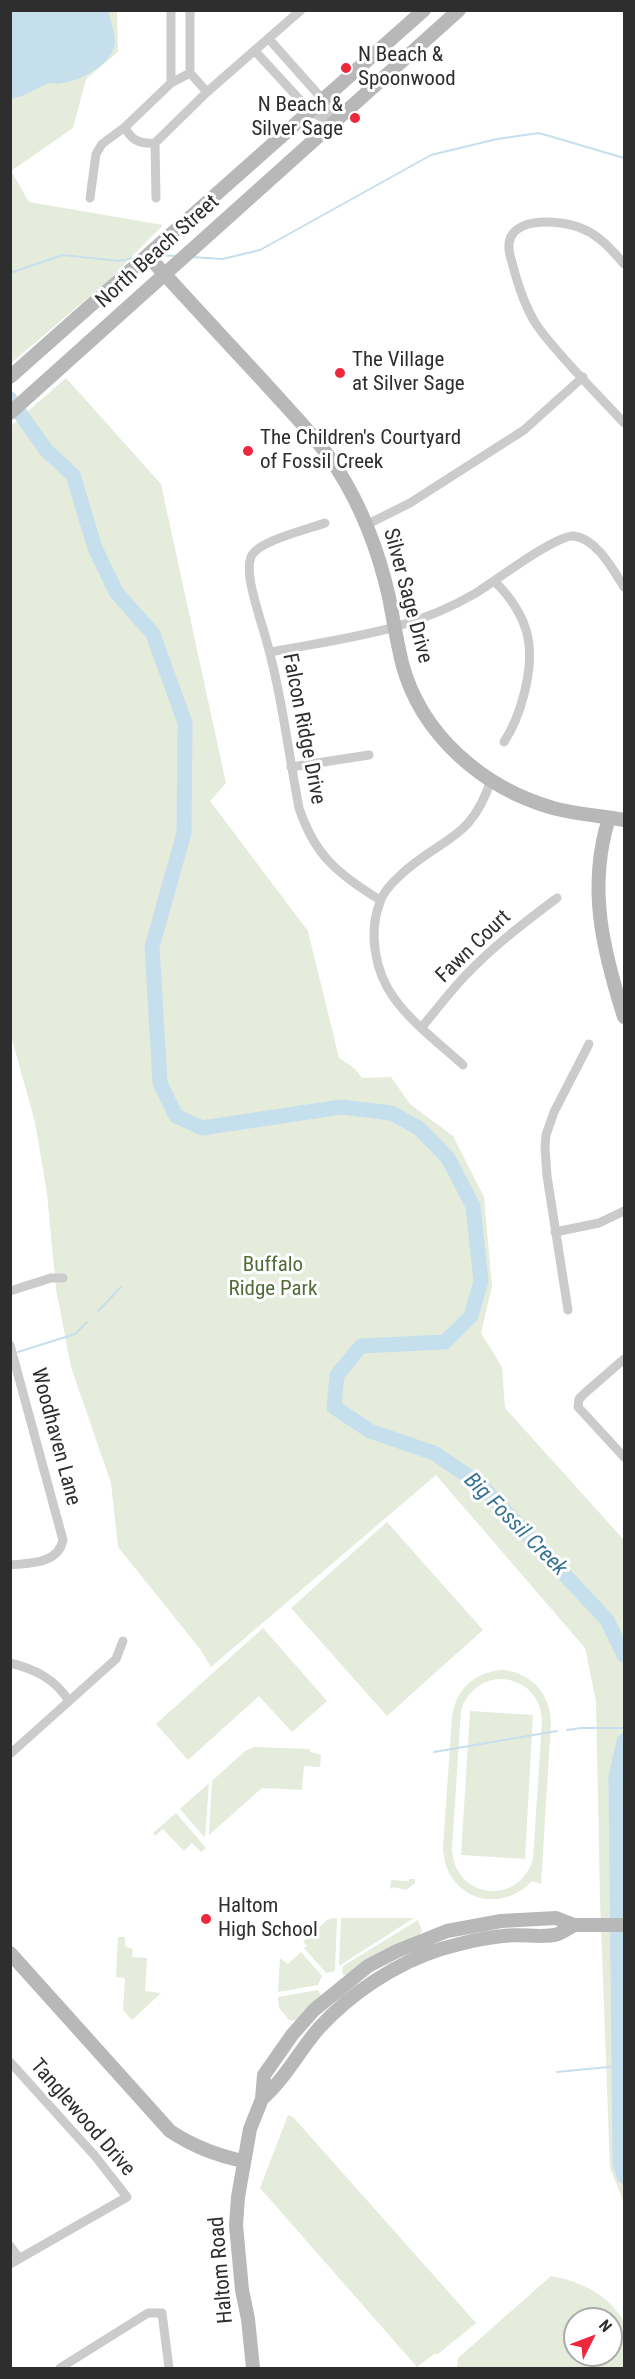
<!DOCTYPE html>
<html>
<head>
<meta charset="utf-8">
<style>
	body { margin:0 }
	#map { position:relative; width:635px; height:2379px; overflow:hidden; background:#fff; font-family:"Roboto Condensed",sans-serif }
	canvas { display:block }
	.frame { position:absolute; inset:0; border:12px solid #2e2e2e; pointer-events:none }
	.north { position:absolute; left:563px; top:2307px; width:60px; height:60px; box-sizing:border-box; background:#fff; border:2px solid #ababab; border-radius:50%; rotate:48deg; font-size:16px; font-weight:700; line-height:24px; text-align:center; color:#2e2e2e }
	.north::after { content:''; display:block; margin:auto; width:21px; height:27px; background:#ee283c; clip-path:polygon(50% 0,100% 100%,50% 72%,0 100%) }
</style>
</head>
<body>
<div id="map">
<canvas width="635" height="2379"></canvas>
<div class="frame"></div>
<div class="north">N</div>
</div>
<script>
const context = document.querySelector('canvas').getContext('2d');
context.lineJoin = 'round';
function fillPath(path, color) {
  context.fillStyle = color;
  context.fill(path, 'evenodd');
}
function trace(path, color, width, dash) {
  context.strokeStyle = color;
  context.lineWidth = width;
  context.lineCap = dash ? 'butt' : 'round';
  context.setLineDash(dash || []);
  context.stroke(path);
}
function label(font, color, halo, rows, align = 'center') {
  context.font = font + ' "Roboto Condensed",sans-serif';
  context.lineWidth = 6;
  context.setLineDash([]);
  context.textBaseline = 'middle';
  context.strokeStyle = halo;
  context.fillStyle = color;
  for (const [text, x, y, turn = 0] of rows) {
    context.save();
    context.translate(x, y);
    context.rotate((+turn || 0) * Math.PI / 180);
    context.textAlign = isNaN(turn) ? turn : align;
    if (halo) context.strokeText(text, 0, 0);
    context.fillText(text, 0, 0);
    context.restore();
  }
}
fillPath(new Path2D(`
	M11 11H117L118 52 86 79 73 128 11 171 29 202 163 225 109 280 11 363Z
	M66 378 161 484 226 783 210 801 308 931 339 1058 354 1068 362 1078 391 1077 410 1104 453 1136 484 1197 492 1286 481 1333 502 1367 505 1408 624 1540V2203L610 2168 600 1899 596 1701 585 1648 436 1475 211 1667 200 1649 118 1547 111 1483 71 1367 56 1289 47 1193 35 1122 11 1036 10 427Z
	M387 1522 483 1630 387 1716 291 1608Z
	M263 1628 327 1701 292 1732 259 1696 188 1760 156 1724Z
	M504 1670C533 1674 550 1694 551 1723L541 1884 532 1881C498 1917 444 1897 443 1847L452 1717C456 1688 476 1671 504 1670ZM497 1679C523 1678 542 1696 542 1722L533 1859C518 1908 453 1898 452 1848L461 1711C466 1693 479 1682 497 1679Z
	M470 1711 533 1715 525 1859 461 1855Z
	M255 1747 310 1749V1752L321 1755 320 1767 304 1766 302 1790 262 1788 209 1835 212 1781 245 1751Z
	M209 1783 205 1838 180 1809Z
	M176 1813 206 1848 201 1852 192 1843 184 1851 163 1829 155 1836 153 1833Z
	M409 1879H415V1883L406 1890 394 1887 390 1889 391 1880 409 1881Z
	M332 1918H337L335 1971 326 1973 304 1948 307 1946 303 1942 327 1920Z
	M341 1918H414L339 1966Z
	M418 1920 422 1931 418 1936 347 1977 342 1973 343 1966Z
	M118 1937H125V1946L133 1949 132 1957 147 1958 145 1991 161 1993 132 2020 123 2010 125 1978 116 1977Z
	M301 1952 322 1976 318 1985 278 1992 280 1958 288 1964Z
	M318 1990 322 1997 297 2021 289 2020 279 2008 278 1997Z
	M288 2115 293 2117 476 2323 438 2354H434L417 2367 260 2188Z
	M551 2276C580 2281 610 2295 624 2322V2368H457L458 2358ZM575 2319H611V2355H575Z`), '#e5ecdb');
fillPath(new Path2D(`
	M11 10 108 11C110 18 116 36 115 43 113 66 70 88 49 83L22 96 11 99Z`), '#c6dfed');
trace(new Path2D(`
	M155 255 176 256
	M191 257 223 259 260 250 431 155 497 139 539 133 624 158
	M10 273 63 255 119 261 138 257
	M98 1311 121 1287
	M18 1352 75 1334 87 1322
	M567 1730 581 1728H624
	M434 1752 557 1731
	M617 1858H624
	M557 2072 619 2066`), '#c6dfed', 2);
trace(new Path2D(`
	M10 399 46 450 73 475 95 548 116 592 153 634 185 723 184 833 152 947 160 1083 176 1116 202 1128 341 1107 391 1113 419 1128 448 1158 473 1206 481 1281 471 1316 445 1342 361 1346 337 1375 334 1407 370 1431 434 1453 480 1484 607 1620 624 1655
	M624 1741 616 1777 620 2163 624 2176`), '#c6dfed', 15);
trace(new Path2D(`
	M171 10V83
	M190 10V73L207 92
	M269 39 324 101 333 123
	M255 51 311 112 333 123
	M125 127C131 141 141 144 155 143L207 92 301 10
	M155 143 156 198
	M90 198 96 154 102 144 125 127 171 83 190 73
	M624 264C612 250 600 236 583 229 560 219 500 214 510 255 516 278 524 307 538 327 562 360 597 393 624 423
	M325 523C309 529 257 541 251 557 245 572 256 604 260 619 280 680 287 745 299 808 315 856 338 874 380 900
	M366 525 410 503 524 430 583 377
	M495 582C510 596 524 617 528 638 534 669 521 716 504 742
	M271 652C344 638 410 632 476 593 494 582 557 534 574 536 597 539 613 570 624 587
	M291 767 369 755
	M422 1027C436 1010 449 993 464 977 492 947 524 923 557 898
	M463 1065C441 1045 411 1022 394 998 375 972 368 933 380 902 384 890 396 879 406 870 446 836 472 838 491 780
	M555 1232 599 1223 624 1211
	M10 1291 51 1278H63
	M568 1310 547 1176 545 1147 546 1135 554 1112 589 1044
	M10 1345 63 1540C58 1564 30 1563 10 1565
	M624 1359 585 1393 579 1399 578 1407 624 1457
	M10 1663C35 1669 55 1679 69 1701
	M10 1754 116 1659 123 1641
	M10 2062 95 2156 127 2197 10 2264
	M10 2246 19 2258
	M60 2368 148 2313H162L169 2368`), '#cbcbcb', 9);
trace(new Path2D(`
	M148 256C187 299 226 341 265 383 290 411 318 439 338 470 362 508 379 553 389 597 393 619 397 641 402 663 421 735 483 788 553 808 576 814 601 816 624 820
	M10 377 424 10
	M10 413 459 10
	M609 818C587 888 603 950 624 1017
	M10 1953 170 2131C194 2147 216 2155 243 2161
	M262 2099C285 2079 299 2051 319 2028 351 1993 396 1963 441 1949 462 1943 482 1938 503 1936 520 1933 542 1939 558 1934 563 1932 569 1928 574 1925
	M253 2368 248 2319 242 2290 236 2225 238 2197 250 2129 262 2099 264 2075 292 2035 314 2010 368 1966 397 1951 447 1931 501 1921 556 1918 574 1925H624`), '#b8b8b8', 14);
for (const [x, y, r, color] of [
	[346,68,6,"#ee283c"],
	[355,118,6,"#ee283c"],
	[340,373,6,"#ee283c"],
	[248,451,6,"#ee283c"],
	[206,1919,6,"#ee283c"]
]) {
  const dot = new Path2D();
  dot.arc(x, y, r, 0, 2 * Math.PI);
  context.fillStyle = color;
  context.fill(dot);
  trace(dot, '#fff', 2);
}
label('21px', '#2e2e2e', '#fff', [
	["N Beach &",358,56],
	["Spoonwood",358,80],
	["N Beach &",343,106,"right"],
	["Silver Sage",343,130,"right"],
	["The Village",352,361],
	["at Silver Sage",352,385],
	["The Children's Courtyard",260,439],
	["of Fossil Creek",260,463],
	["Haltom",218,1907],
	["High School",218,1931]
], 'left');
label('21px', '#2e2e2e', '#fff', [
	["North Beach Street",158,252,-42],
	["Silver Sage Drive",407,596,75],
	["Falcon Ridge Drive",303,729,79],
	["Fawn Court",474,947,-44],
	["Woodhaven Lane",55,1437,75],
	["Tanglewood Drive",82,2118,49],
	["Haltom Road",222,2270,-95]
]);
label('21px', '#526c39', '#fff', [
	["Buffalo",273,1266],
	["Ridge Park",273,1290]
]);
label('italic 22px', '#387394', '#fff', [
	["Big Fossil Creek",515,1525,45]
]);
</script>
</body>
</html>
